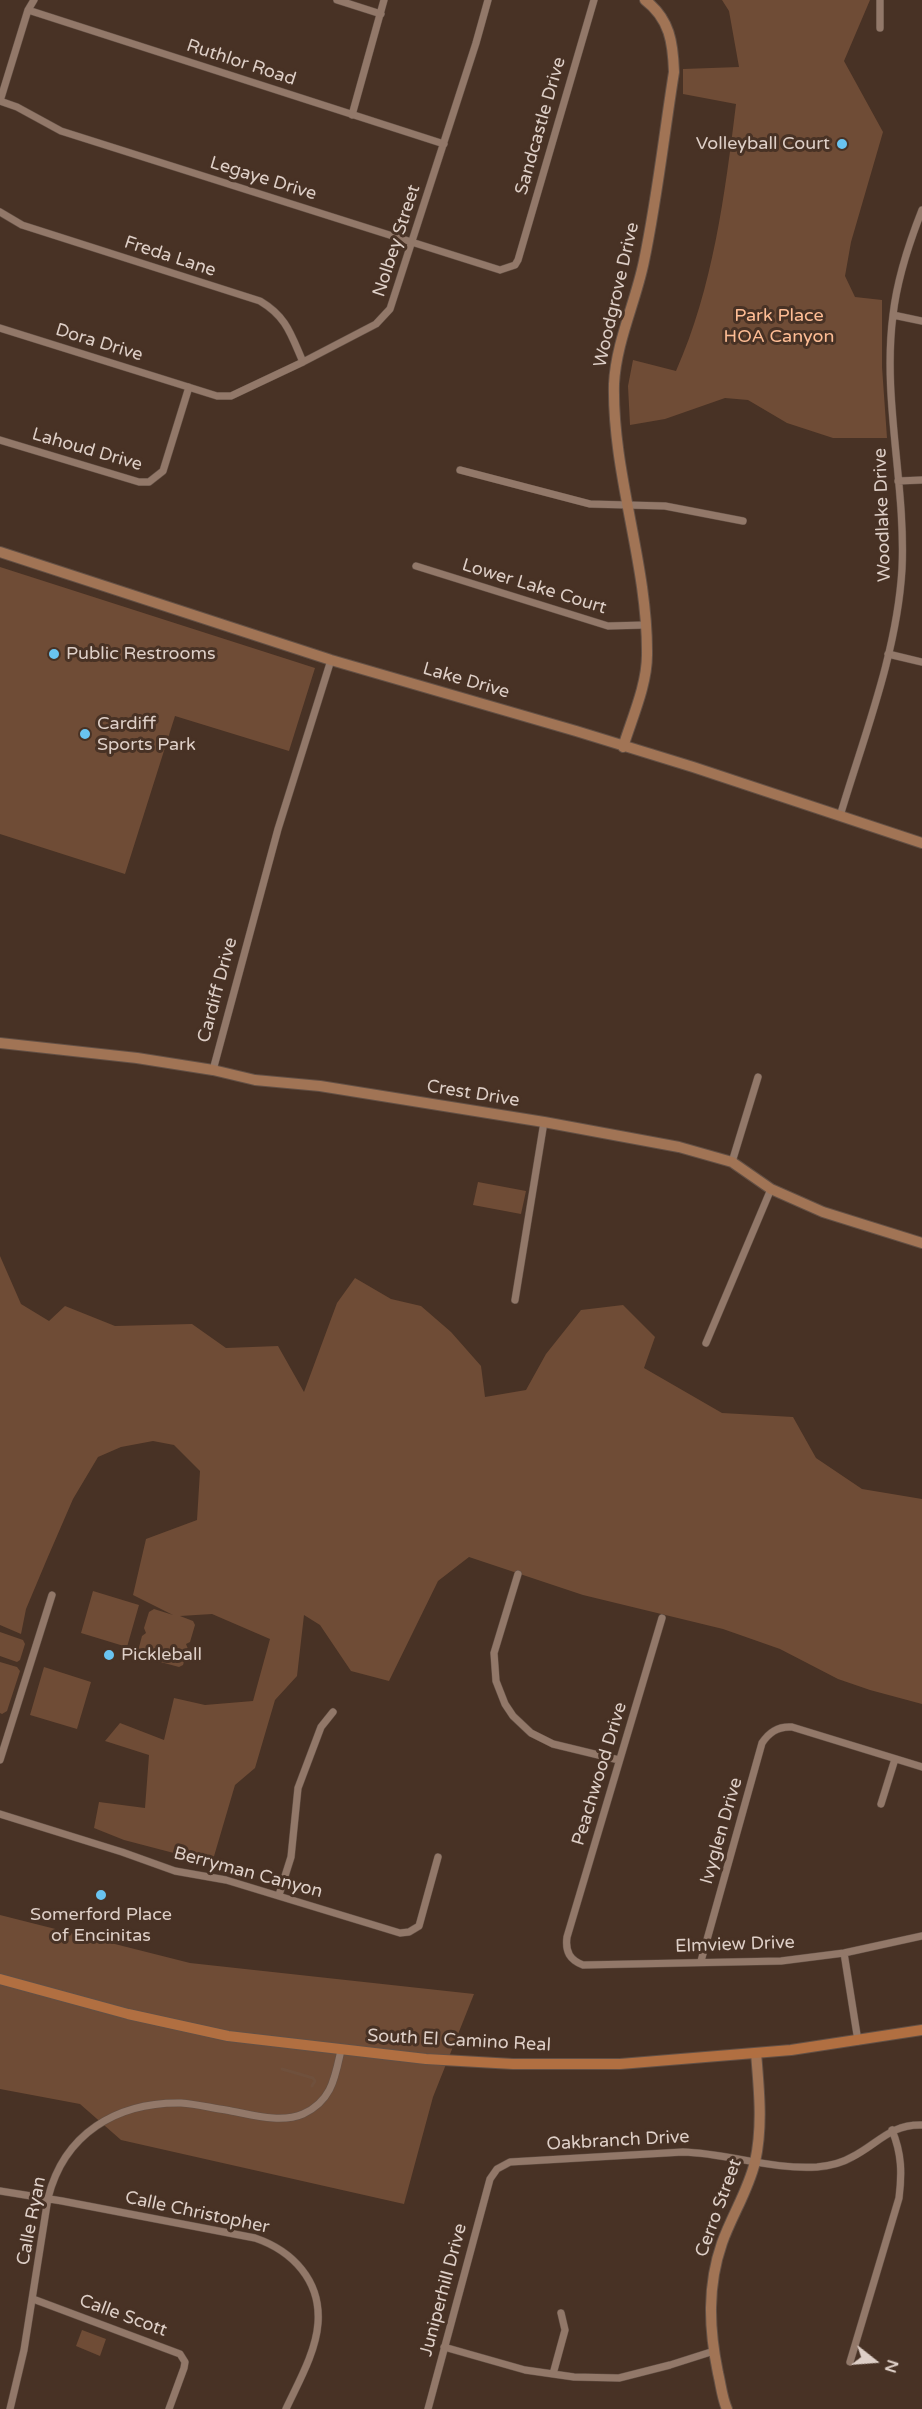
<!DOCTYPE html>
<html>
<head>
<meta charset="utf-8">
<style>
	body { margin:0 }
	#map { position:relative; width:922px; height:2409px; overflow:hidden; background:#483225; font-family:"Varela Round",sans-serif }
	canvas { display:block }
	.north { position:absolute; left:844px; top:2331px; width:60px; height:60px; -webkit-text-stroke:4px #483225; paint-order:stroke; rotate:107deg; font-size:16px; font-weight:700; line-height:24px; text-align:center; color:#decfc7 }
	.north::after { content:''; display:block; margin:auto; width:21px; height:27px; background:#decfc7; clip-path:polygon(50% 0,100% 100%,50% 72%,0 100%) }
</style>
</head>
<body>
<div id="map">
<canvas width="922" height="2409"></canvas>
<div class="north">N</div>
</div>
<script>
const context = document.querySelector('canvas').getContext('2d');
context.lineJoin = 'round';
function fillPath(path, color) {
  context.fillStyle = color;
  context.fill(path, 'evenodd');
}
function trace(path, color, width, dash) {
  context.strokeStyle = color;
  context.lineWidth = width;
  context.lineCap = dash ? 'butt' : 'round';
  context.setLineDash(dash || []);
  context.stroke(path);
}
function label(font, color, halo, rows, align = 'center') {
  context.font = font + ' "Varela Round",sans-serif';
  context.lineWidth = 6;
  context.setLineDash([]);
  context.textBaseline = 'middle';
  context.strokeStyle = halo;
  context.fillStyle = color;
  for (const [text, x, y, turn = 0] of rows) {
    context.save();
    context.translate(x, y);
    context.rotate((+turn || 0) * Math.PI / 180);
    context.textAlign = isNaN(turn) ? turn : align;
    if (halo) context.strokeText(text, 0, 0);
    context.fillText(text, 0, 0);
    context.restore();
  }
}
fillPath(new Path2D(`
	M722 0H870L844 61 883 132 851 242 845 276 855 297 882 300V367L887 438H833L787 423 748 400 725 398 665 419 630 425 628 386 633 360 676 371C713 288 725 194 736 104L683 94V69L739 67 729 11Z
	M0 567 315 668 289 751 175 716 125 874 0 834Z
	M478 1182 526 1191 521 1214 473 1205Z
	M0 1256 21 1304 49 1321 65 1306 115 1326 192 1324 226 1348 278 1346 304 1392 337 1303 355 1278 391 1299 421 1306 451 1332 481 1366 485 1397 526 1390 546 1354 581 1310 623 1305 655 1337 644 1368 722 1413 793 1417 816 1458 862 1489 922 1499V1704L870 1690 838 1679 780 1649 723 1629 583 1595 469 1557 438 1581 389 1681 351 1671 320 1625 304 1615 297 1676 275 1700 255 1768 235 1785 212 1863 124 1840 94 1828 99 1802 145 1808 149 1755 105 1741 120 1723 164 1740 174 1698 205 1705 253 1701 270 1639 212 1614 180 1616 193 1621 195 1625 190 1642 186 1644 188 1649 183 1665 179 1667 142 1657 138 1651 142 1636 146 1633 144 1628 149 1612 154 1609 173 1615 133 1595 146 1539 197 1520 200 1471 174 1445 153 1441 121 1447 98 1457 73 1499 47 1559 26 1609 21 1634 0 1625Z
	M93 1591 139 1605 127 1647 81 1633Z
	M0 1632 23 1640 25 1644 20 1660 17 1662 0 1656Z
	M0 1662 17 1667 20 1671 7 1711 2 1714 0 1713Z
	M44 1667 91 1682 77 1729 30 1715Z
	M0 1915 190 1963 474 1994 433 2097 404 2204 121 2140 80 2104 0 2089Z
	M82 2330 106 2339 100 2356 76 2346Z`), '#6f4c36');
trace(new Path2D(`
	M282 2069 313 2078 315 2081 312 2086`), '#6f503c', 3);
const street = new Path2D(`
	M34 0 28 10 0 101 17 107 61 131 500 270 515 265 518 260 594 0
	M337 0 381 14
	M28 10 444 144
	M880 28V0
	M352 115 384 0
	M0 212 22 225 260 301C287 317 291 335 303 362
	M893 315 922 321
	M0 328 217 396H231L303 362 376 324 390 309 476 43 488 0
	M0 440 139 482H149L163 471 189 387
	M460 470 590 504 665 506 743 521
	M898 481 922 480
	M416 566 608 626 645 625
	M888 654 922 662
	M840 816C864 736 897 653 902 569 906 485 882 399 893 315 897 279 909 243 922 210
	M213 1070 278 829 331 660
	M732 1162 758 1077
	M515 1300 544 1122
	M706 1343 771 1189
	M518 1574 494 1653 496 1681 505 1704 513 1716 531 1733 553 1744 619 1760
	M662 1618 567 1937C565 1952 570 1960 583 1965L781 1961 844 1953 922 1936
	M0 1760 52 1595
	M881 1804 895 1759
	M0 1814 122 1852 175 1871 226 1880 400 1933 409 1932 419 1926 438 1857
	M279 1895 291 1857 298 1788 321 1727 333 1712
	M844 1953 858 2041
	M701 1961 762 1743C769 1732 779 1726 792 1727L922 1767
	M0 2191 62 2201 255 2238C293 2251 321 2281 318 2323 316 2352 298 2383 286 2409
	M33 2299 180 2354 185 2362 184 2368 169 2409
	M444 2347 525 2370 574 2377 619 2378 670 2365 714 2351
	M850 2362 899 2198C902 2174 902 2154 892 2130
	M553 2374 565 2330 561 2313
	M10 2409 24 2350 48 2198C64 2134 116 2102 181 2103 196 2104 212 2108 226 2110 250 2114 280 2124 303 2114 332 2101 335 2077 341 2050
	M428 2409 490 2179 497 2169 510 2162 683 2152C727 2153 772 2170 817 2167 828 2166 842 2163 852 2157 878 2144 890 2124 922 2125`);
const secondary = new Path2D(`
	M0 552 331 660 576 731 693 767 922 843
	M623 747C632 718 647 685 647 655 648 564 612 474 614 384 616 342 636 301 644 261 657 199 664 135 674 72 673 43 670 19 645 0
	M0 1043 137 1058 213 1070 255 1080 320 1086 544 1122 679 1147 732 1162 771 1189 823 1212 922 1243
	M727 2409C722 2398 721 2385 718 2373 709 2329 707 2286 722 2243 732 2215 748 2191 755 2162 763 2126 759 2089 756 2053`);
const primary = new Path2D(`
	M0 1979 128 2014 228 2036 426 2059 513 2064H620L791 2050 922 2030`);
trace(street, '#635045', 8);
trace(secondary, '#635045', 12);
trace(primary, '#635045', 12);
trace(street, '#927869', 7);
trace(secondary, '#a17455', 10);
trace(primary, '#b16f41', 10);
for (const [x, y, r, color] of [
	[842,144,6,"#69c4f1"],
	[54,654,6,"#69c4f1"],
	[85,734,6,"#69c4f1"],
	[109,1655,6,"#69c4f1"],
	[101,1895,6,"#69c4f1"]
]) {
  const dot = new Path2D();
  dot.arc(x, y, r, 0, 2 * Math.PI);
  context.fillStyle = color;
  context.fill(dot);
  trace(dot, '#483225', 2);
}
label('18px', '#decfc7', '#483225', [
	["Ruthlor Road",241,63,18],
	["Sandcastle Drive",541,126,-74],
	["Legaye Drive",263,179,17],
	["Nolbey Street",397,241,-72],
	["Freda Lane",170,257,18],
	["Woodgrove Drive",617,295,-77],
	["Dora Drive",99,343,17],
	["Lahoud Drive",87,450,16],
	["Woodlake Drive",883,515,-92],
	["Lower Lake Court",534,587,17],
	["Lake Drive",466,681,16],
	["Cardiff Drive",218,990,-75],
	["Crest Drive",473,1094,9],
	["Peachwood Drive",600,1774,-73],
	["Ivyglen Drive",722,1831,-74],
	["Berryman Canyon",248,1873,15],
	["Elmview Drive",735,1945,-2],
	["South El Camino Real",459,2041,3],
	["Oakbranch Drive",618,2141,-3],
	["Cerro Street",719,2208,-70],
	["Calle Christopher",197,2213,12],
	["Calle Ryan",32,2221,-79],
	["Juniperhill Drive",444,2290,-75],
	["Calle Scott",123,2316,20]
]);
label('18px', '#decfc7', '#483225', [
	["Volleyball Court",830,144,"right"],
	["Public Restrooms",66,654],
	["Cardiff",97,724],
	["Sports Park",97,745],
	["Pickleball",121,1655],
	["Somerford Place",101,1915,"center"],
	["of Encinitas",101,1936,"center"]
], 'left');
label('18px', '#febd95', '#483225', [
	["Park Place",779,316],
	["HOA Canyon",779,337]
]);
</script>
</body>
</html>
